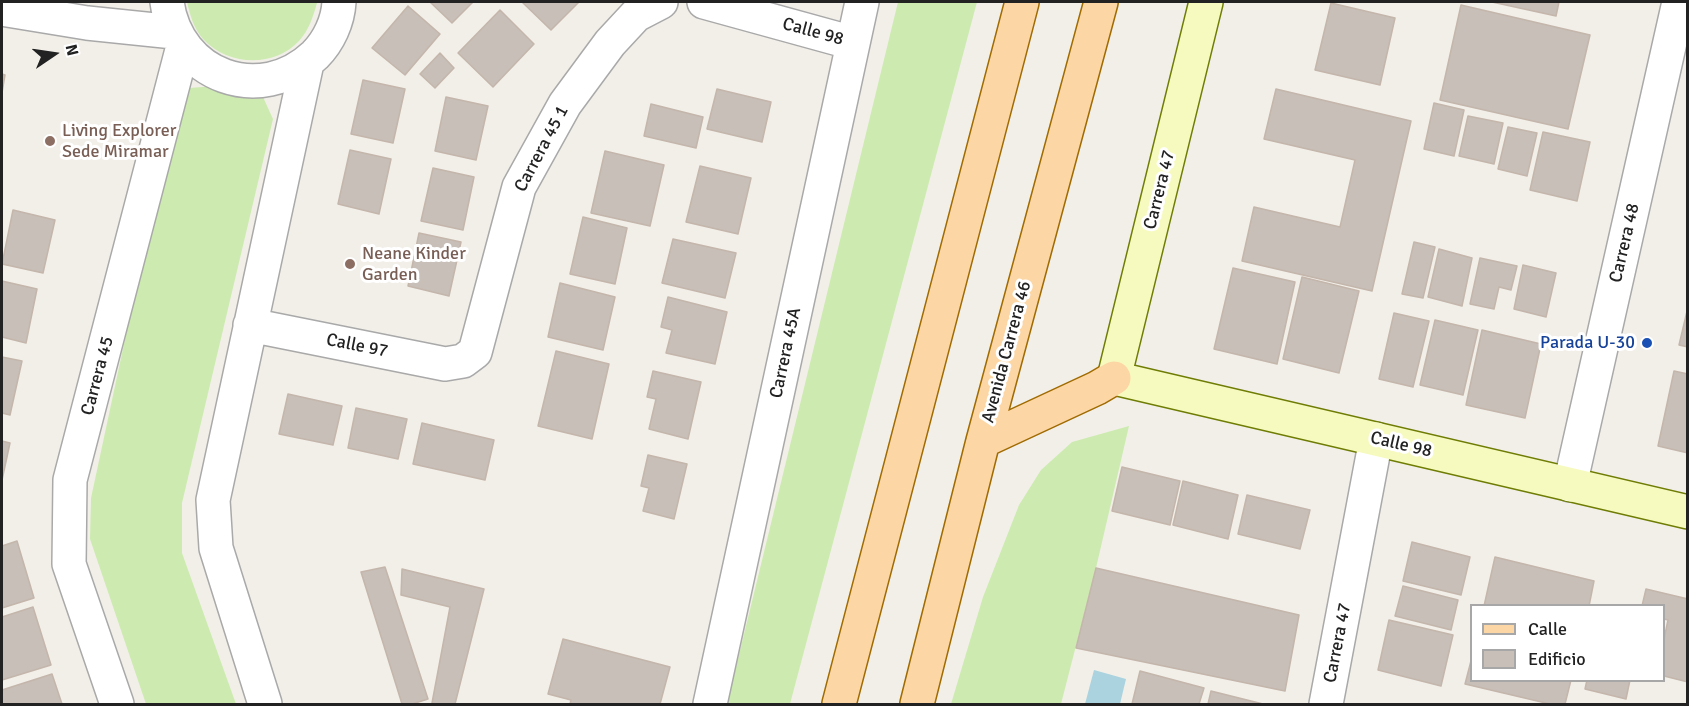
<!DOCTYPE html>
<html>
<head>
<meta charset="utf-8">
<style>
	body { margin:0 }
	#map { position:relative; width:1689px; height:706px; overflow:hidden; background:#f2efe9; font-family:Signika,sans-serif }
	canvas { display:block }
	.frame { position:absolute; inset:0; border:3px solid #222; pointer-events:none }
	.legend { position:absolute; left:1470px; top:604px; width:195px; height:78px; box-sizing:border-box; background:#fff; border:2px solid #a7a7a7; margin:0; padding:8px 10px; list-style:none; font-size:18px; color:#222 }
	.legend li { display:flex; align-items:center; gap:12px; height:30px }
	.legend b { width:30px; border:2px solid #a7a7a7 }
	.north { position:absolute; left:24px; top:24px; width:60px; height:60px; -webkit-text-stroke:4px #fff; paint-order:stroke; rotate:77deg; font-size:16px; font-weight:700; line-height:24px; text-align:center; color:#222 }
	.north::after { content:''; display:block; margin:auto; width:21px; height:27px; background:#222; clip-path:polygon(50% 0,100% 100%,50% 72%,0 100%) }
</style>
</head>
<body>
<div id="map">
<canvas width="1689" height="706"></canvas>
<div class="frame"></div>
<ul class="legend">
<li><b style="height:8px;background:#fcd6a4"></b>Calle</li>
<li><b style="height:16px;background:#c7bfb8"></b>Edificio</li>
</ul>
<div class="north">N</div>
</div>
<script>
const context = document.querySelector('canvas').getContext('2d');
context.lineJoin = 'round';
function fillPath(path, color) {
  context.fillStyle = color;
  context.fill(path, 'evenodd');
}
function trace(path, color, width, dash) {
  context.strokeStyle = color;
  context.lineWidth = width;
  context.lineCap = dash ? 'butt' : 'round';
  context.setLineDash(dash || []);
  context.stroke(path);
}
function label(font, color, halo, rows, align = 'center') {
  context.font = font + ' Signika,sans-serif';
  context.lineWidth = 6;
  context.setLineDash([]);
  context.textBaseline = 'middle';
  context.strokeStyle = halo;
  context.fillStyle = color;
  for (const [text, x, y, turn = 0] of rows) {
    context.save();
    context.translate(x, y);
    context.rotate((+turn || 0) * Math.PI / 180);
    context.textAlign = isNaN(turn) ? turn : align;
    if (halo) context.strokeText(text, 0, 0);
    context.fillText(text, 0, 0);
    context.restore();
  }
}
fillPath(new Path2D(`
	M187 2H317V3C313 17 309 30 299 41 274 68 228 66 203 39 194 29 190 15 187 2Z
	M898 2H977L790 704H727Z
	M229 85 263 97 273 119 182 503V553L236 704H146L90 539 91 498 175 106 189 88Z
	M1129 426 1096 568 1061 704H951L983 597 1019 505 1041 470 1072 442Z`), '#cdebb0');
fillPath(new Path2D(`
	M1094 670 1126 679 1120 704H1085Z`), '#aad3df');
const building = new Path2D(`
	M430 2H473L452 23Z
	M522 2H579L551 30Z
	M1492 2H1559L1556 16Z
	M1331 3 1395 18 1380 85 1315 70Z
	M1461 5 1590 35 1568 129 1440 100Z
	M408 6 440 34 405 75 372 48Z
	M500 10 534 44 493 87 458 53Z
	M440 53 454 68 435 88 420 74Z
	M2 74 5 75 2 93Z
	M363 80 405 89 393 143 351 134Z
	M717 89 771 102 762 142 707 129Z
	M1276 89 1411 121 1372 291 1242 261 1254 207 1340 227 1355 160 1264 139Z
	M446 97 488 106 476 160 435 151Z
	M1434 103 1464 110 1454 156 1424 149Z
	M651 104 703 117 696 148 644 136Z
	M1468 116 1503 123 1494 164 1459 156Z
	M1508 127 1537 133 1527 176 1498 169Z
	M1543 132 1590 142 1577 201 1530 190Z
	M350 150 391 159 379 214 338 204Z
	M605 151 664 165 650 226 591 213Z
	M700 166 751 178 738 234 686 222Z
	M433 168 474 177 463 230 421 221Z
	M13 210 55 220 43 273 2 264Z
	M583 217 627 228 615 284 570 274Z
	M419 233 461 242 449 296 408 286Z
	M673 239 736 253 725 298 662 283Z
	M1414 242 1435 247 1423 298 1402 294Z
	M1439 249 1472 258 1462 306 1428 297Z
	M1480 258 1517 266 1511 290 1499 287 1494 309 1470 304Z
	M1523 265 1556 273 1546 317 1514 309Z
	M1233 268 1295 282 1277 364 1214 349Z
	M1302 277 1359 291 1339 373 1283 359Z
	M2 281 37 289 26 343 2 337Z
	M560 283 615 297 603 350 548 337Z
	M668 297 727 312 715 364 666 353 672 330 661 327Z
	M1688 307V347L1679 345Z
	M1394 313 1429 321 1413 387 1379 379Z
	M1435 320 1478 330 1463 395 1420 385Z
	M1482 330 1541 344 1525 418 1466 405Z
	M556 351 609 364 592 439 538 426Z
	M2 357 22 361 10 415 2 413Z
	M653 371 701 382 688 439 649 429 656 399 647 397Z
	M1674 371 1688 374V453L1658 446Z
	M288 394 342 406 333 445 279 434Z
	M356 408 407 419 398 459 348 448Z
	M422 423 494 440 485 480 413 464Z
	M2 441 10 443 2 480Z
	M648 455 687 464 674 519 643 511 649 488 641 486Z
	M1122 467 1180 481 1170 525 1112 511Z
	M1183 481 1238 495 1228 539 1173 525Z
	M1247 495 1310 510 1300 549 1238 534Z
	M17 541 34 598 2 608V546Z
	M1412 542 1470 557 1461 595 1403 581Z
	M1495 557 1594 581 1589 606H1484Z
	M385 567 428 699 412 704H402L361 572Z
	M1096 568 1299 615 1285 691 1076 648Z
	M402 569 484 589 455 704H435L432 703 450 607 401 595Z
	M1403 586 1458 600 1451 630 1395 616Z
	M1646 589 1688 599V682L1664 676V639L1668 620 1664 619V606H1642Z
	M33 607 51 665 2 680V617Z
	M1389 620 1453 635 1441 686 1378 670Z
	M563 639 670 667 660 704H570L571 700 548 694Z
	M1472 657V680H1571L1565 704H1550L1465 684Z
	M1140 671 1204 688 1199 704H1132Z
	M52 674 62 704H2V690Z
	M1587 680H1630L1626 699 1585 689Z
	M1211 691 1263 704H1208Z`);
fillPath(building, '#c7bfb8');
trace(building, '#c4b6ab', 1.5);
const street = new Path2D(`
	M167 2C177 76 260 107 315 55 329 41 338 21 339 2
	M704 2 853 43
	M2 9 87 23 174 32
	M250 325 445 364 463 361 475 352 519 187 565 104 610 43 636 15 661 2
	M1570 485 1679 2
	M117 704 69 564 70 480 183 46
	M265 704 216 548 213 500 307 63
	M710 704 862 2
	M1326 704 1376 439`);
const secondary = new Path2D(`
	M1206 2 1114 378 1688 512`);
const primary = new Path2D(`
	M983 441 1097 388 1114 378
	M839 704 1022 2
	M917 704 983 441 1101 2`);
trace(street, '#a9a9a9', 36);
trace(secondary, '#707d05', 36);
trace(primary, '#a06b00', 36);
trace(street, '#fff', 33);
trace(secondary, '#f7fabf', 33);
trace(primary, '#fcd6a4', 33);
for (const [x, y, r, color] of [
	[50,141,6,"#8d6e63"],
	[350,264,6,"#8d6e63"],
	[1647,343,6,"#1a4fb4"]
]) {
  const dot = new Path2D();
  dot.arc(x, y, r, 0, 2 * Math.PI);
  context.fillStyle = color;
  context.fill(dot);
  trace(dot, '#fff', 2);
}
label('18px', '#222', '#fff', [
	["Calle 98",813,32,15],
	["Carrera 45 1",542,149,-62],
	["Carrera 47",1160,190,-76],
	["Carrera 48",1625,243,-77],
	["Calle 97",357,346,11],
	["Avenida Carrera 46",1007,352,-75],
	["Carrera 45A",786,353,-78],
	["Carrera 45",98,376,-75],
	["Calle 98",1401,445,13],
	["Carrera 47",1338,643,-79]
]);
label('18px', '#785e54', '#fff', [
	["Living Explorer",62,131],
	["Sede Miramar",62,152],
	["Neane Kinder",362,254],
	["Garden",362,275]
], 'left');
label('18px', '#164399', '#fff', [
	["Parada U-30",1635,343]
], 'right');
</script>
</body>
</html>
